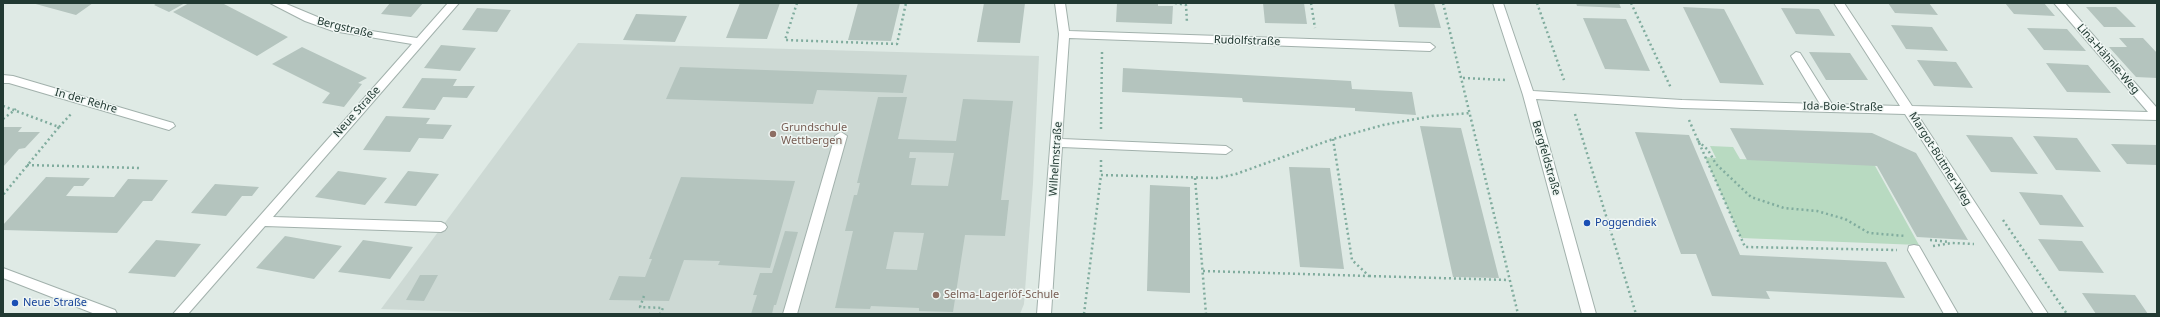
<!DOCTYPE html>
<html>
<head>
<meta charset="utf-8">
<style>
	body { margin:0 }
	#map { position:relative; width:2160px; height:317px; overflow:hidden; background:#dfeae5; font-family:"Noto Sans",sans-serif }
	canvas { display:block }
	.frame { position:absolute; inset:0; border:4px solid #213932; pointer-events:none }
</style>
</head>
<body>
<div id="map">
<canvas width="2160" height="317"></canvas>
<div class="frame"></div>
</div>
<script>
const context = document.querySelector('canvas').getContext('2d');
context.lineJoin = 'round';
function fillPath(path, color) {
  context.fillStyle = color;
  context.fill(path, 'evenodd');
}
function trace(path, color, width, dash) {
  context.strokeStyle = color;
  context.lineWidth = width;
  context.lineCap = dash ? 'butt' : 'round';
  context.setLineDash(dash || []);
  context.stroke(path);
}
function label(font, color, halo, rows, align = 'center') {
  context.font = font + ' "Noto Sans",sans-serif';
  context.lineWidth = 3;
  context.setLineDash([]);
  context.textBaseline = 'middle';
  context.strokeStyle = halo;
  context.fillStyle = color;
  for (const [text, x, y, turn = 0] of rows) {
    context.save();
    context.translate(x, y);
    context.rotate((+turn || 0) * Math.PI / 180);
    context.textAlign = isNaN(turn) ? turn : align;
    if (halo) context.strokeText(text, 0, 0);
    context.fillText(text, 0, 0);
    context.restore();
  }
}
fillPath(new Path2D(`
	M578 43 1039 56 1033 183 1024 304 1020 314H529L381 309Z`), '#cdd9d4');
fillPath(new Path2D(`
	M1710 146 1733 147 1740 159 1874 164 1919 245 1741 238 1705 157 1716 158Z`), '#b8dac1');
fillPath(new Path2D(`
	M32 3H93L76 15Z
	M157 3H185L169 12 154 5Z
	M189 3H222L288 37 257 56 173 12Z
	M390 3H423L411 17 381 14Z
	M740 3H780L767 39 726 38Z
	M858 3H900L891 41 848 40Z
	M984 3H1025L1020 43 977 42Z
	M1117 3H1158V6H1173L1172 24 1116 22Z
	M1263 3H1304L1307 24 1265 23Z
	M1394 3H1434L1441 28 1399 27Z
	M1576 3H1619L1621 8 1577 6Z
	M1888 3H1929L1938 15 1895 13Z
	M2005 3H2044L2055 16 2014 14Z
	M1683 7 1724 9 1764 85 1720 83Z
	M2086 7H2116L2136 27H2104Z
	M477 8 511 10 497 32 462 30Z
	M1781 8 1819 9 1835 36 1796 34Z
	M636 14 687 16 675 42 623 40Z
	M1583 18 1626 19 1650 71 1605 69Z
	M1891 25 1932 27 1948 51 1906 49Z
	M2027 28 2067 29 2086 51 2044 50Z
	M2119 38H2143L2157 53V78L2136 77 2109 47H2127Z
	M441 45 476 48 460 71 424 68Z
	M302 47 367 78 358 83 362 84 344 107 322 103 330 93 272 64Z
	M1809 52 1850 53 1868 80H1826Z
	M1917 60 1956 62 1973 88 1934 86Z
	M2046 63 2088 65 2111 93 2067 92Z
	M680 67 907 75 903 93 817 90 813 104 666 99Z
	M1123 68 1351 81 1352 89 1412 92 1416 115 1355 111V108L1243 102 1242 98 1122 92Z
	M422 78 457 79 453 86H475L467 98 443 97 435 110 402 108Z
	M878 97H907L898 139 956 141 963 99 1013 101 1001 200H1009L1005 236 965 235 953 312 919 311V308L871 306 870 309 835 308 853 231H845L854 195H857L860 183H857ZM910 152 954 153 948 186 911 185 916 158H909ZM894 232 924 233 917 270 886 269Z
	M386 116 430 118 426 124 452 125 443 139 419 138 410 152 363 150Z
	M1420 126 1461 128 1499 278 1453 277Z
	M3 127H22L18 132H40L25 148 19 149 3 167Z
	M1730 128 1872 133 1916 153 1968 240 1917 237 1877 166 1747 160Z
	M1635 132 1689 135 1740 255 1886 262 1905 298 1766 291 1770 299 1712 296 1696 254H1681Z
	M1966 135 2012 137 2038 174 1991 172Z
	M2033 136 2077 138 2101 172 2056 170Z
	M2111 144 2157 145V165L2127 164Z
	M1289 167 1330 168 1344 269 1300 267Z
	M338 171 387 178 365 205 315 197Z
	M408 171 439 174 416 206 384 203Z
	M46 177 90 178 83 186H74L66 196 114 197 128 179 168 180 152 201H143L117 233 3 230V225Z
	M681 177 795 181 770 268 718 265 720 261 684 260 669 301 609 300 619 276 645 277 652 259H649Z
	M215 184 259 187 252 196H242L226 216 191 213Z
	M1150 185 1190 187V293L1147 291Z
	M2019 192 2062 195 2084 227 2040 225Z
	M785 231 798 232 776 305H774L772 314H751L757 295H753L760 273H772Z
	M285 236 342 246 314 279 256 268Z
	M2038 239 2082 241 2104 273 2059 271Z
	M156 240 201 244 175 277 128 273Z
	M363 240 413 247 390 279 338 272Z
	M420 275H438L424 301 406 300Z
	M2082 293 2135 295 2148 314H2096Z`), '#b4c4be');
const minor = new Path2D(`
	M270 3H284L339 26 417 38 448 3H459L273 217 441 222 445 224 447 227 445 230 441 232 265 226 188 314H173L412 44 333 31 305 21Z
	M1055 3H1065L1069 31 1430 43 1435 47 1430 51 1069 38 1062 139 1226 146 1232 150 1226 154 1062 147 1051 314H1037L1059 34Z
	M1493 3H1503L1533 91 1682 100 1820 104 1791 56 1796 52 1800 53 1832 104 1900 106 1834 3H1844L1912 106 2148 112 2054 3H2065L2157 108V120L1917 114 2048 314H2034L1905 114 1682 108 1536 99 1596 314H1582L1523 95Z
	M3 75 13 76 173 123 175 126 169 130 9 83H3Z
	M841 132 847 136 797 314H783L835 136Z
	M1914 245 1919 246 1958 314H1944L1908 250 1909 246Z
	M3 268 115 310 117 314H95L3 278Z`);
trace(minor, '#a2b1ac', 2);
trace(new Path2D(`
	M797 3 785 40 897 44 906 3
	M1175 3 1186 5 1187 23
	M1311 3 1315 28
	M1443 3 1518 314
	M1537 3 1564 80
	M1631 3 1671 88
	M1463 78 1506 80
	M3 106 59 127 3 195
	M1575 114 1636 314
	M3 119 16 109
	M1689 120 1745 247 1897 250
	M59 127 71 114
	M1101 129 1102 52
	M1698 141 1708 150 1716 164 1751 197 1784 208 1817 211 1845 219 1869 233 1906 236
	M1101 160V175L1217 178 1236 174 1333 139 1383 125 1432 116 1471 113
	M27 165 140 168
	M1195 178 1206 314
	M2003 220 2067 314
	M1930 240 1949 242
	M1933 246 1952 243 1974 244
	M1203 271 1369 276 1352 260 1333 139
	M1369 276 1509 280
	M644 296 640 307 663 308 660 314
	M1084 314 1101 175`), '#80ac9e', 2.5, [2, 3]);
fillPath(minor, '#fff');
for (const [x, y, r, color] of [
	[773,134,4,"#8d6e63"],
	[1587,223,4,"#1a4fb4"],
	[936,295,4,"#8d6e63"],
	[15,303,4,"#1a4fb4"]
]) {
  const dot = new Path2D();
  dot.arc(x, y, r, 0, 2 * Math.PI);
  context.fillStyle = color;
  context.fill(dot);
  trace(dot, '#eff6f3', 1.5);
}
label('11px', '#213932', '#eff6f3', [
	["Bergstraße",345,28,14],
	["Rudolfstraße",1247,41,2],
	["Lina-Hähnle-Weg",2108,59,49],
	["In der Rehre",86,101,16],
	["Ida-Boie-Straße",1843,107,1],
	["Neue Straße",357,112,-48],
	["Bergfeldstraße",1546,158,74],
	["Wilhelmstraße",1056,159,-86],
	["Margot-Büttner-Weg",1940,159,58]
]);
label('11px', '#785e54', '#eff6f3', [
	["Grundschule",781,128],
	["Wettbergen",781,141],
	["Selma-Lagerlöf-Schule",944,295]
], 'left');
label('11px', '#164399', '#eff6f3', [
	["Poggendiek",1595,223],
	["Neue Straße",23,303]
], 'left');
</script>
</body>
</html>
